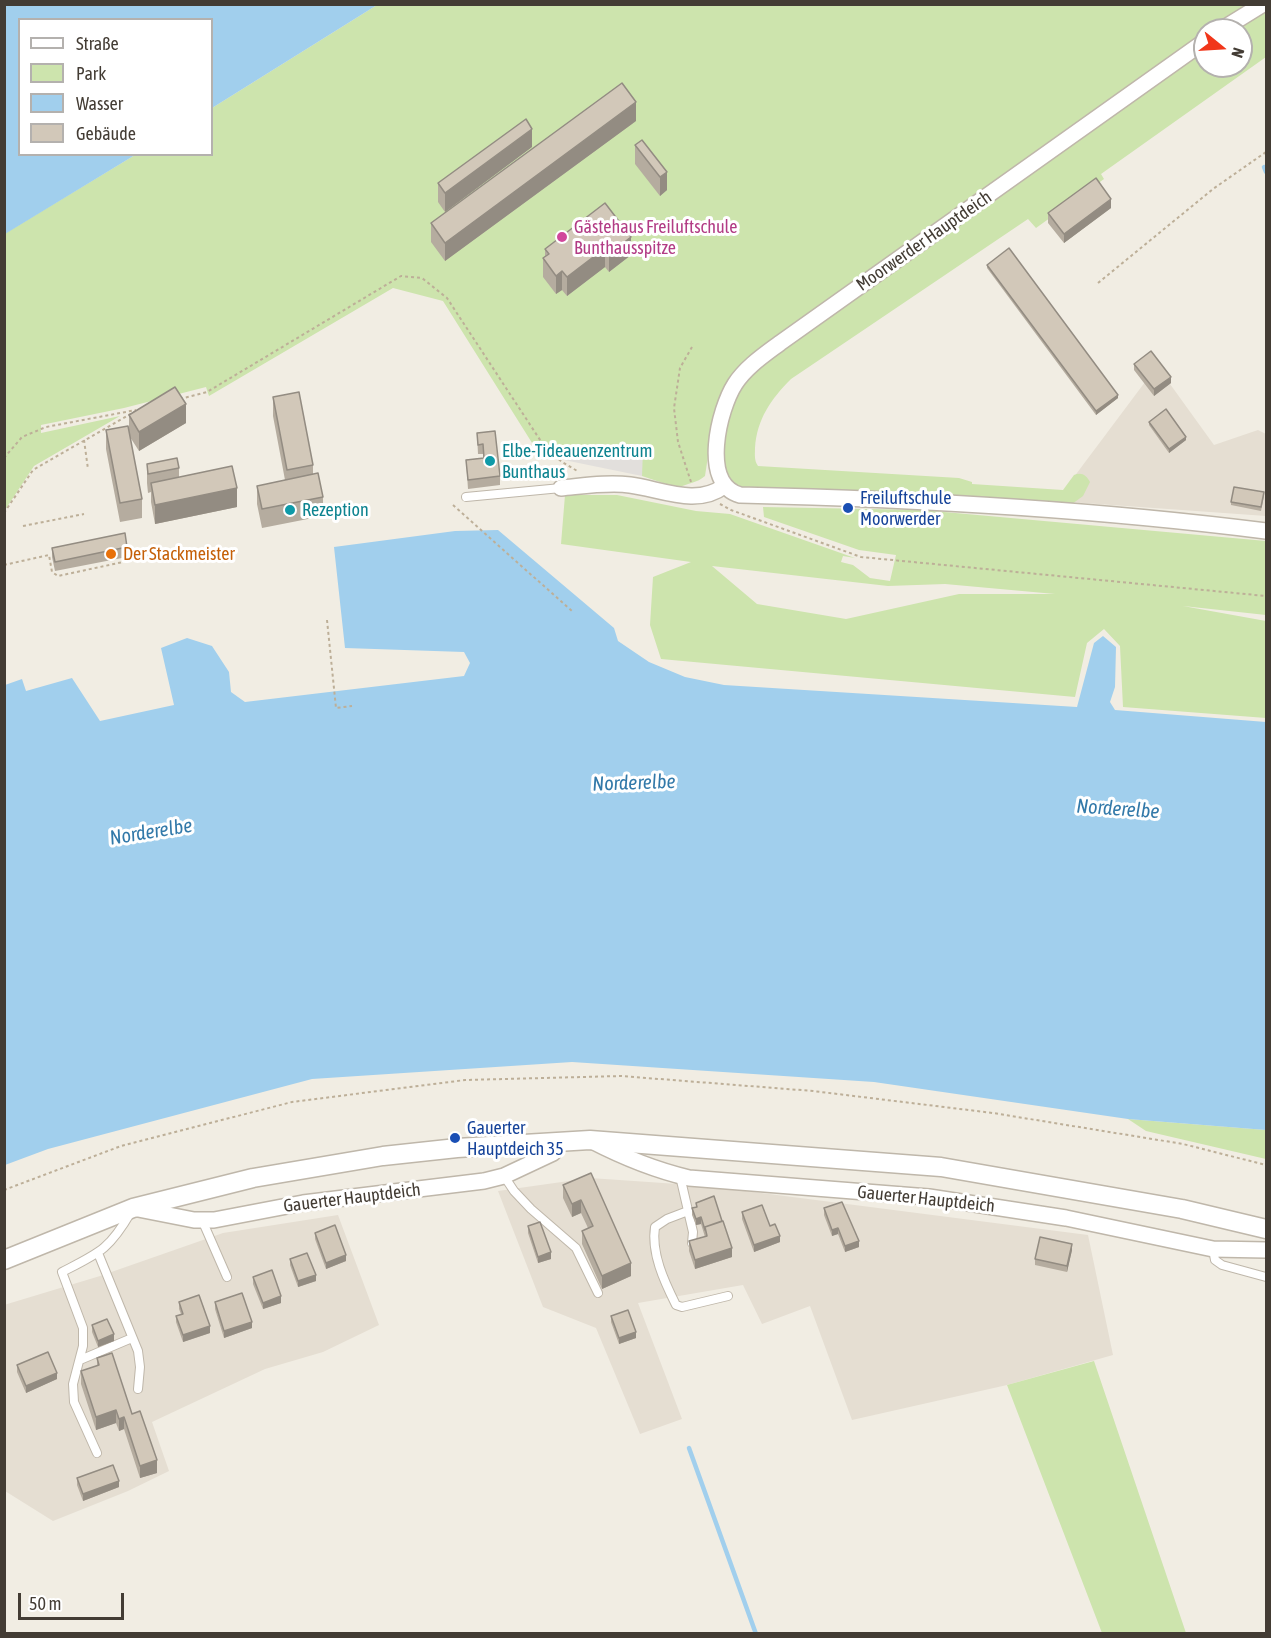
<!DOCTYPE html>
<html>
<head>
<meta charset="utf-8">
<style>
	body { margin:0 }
	#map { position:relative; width:1271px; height:1638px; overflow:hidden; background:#f1ede3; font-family:"Asap Condensed",sans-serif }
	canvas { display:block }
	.frame { position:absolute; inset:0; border:6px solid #433c34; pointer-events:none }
	.legend { position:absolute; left:18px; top:18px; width:195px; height:138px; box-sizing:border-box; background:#fff; border:2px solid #b4b1ae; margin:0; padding:8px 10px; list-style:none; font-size:18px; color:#433c34 }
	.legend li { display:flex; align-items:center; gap:12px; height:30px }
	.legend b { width:30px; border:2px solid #b4b1ae }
	.north { position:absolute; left:1193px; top:18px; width:60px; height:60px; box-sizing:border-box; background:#fff; border:2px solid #b4b1ae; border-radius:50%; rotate:108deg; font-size:16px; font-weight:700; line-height:24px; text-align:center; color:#433c34 }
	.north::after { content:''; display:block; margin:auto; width:21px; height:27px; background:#f1361a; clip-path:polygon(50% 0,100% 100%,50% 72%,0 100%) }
	.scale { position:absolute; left:18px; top:1593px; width:106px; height:27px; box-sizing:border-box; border:3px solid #433c34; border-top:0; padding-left:8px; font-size:18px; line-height:21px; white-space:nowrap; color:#433c34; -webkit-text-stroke:4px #fff; paint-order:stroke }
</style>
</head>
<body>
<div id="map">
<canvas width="1271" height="1638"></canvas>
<div class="frame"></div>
<ul class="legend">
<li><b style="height:8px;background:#fff"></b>Straße</li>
<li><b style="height:16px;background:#cde4ad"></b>Park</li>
<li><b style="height:16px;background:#a1cfed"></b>Wasser</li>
<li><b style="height:16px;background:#d2c8b9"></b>Gebäude</li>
</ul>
<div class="north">N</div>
<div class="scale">50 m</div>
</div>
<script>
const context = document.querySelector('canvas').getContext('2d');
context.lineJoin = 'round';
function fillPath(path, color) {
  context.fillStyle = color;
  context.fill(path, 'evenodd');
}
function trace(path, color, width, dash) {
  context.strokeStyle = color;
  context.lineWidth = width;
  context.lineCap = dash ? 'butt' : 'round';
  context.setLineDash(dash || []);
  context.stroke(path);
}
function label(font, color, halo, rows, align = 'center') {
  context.font = font + ' "Asap Condensed",sans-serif';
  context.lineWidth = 6;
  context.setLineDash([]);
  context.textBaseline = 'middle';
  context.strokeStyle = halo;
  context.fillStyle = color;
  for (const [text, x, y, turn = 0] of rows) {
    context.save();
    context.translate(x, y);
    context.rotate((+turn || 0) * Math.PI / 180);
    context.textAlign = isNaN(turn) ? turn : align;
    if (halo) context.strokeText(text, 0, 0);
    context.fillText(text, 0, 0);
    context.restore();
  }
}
fillPath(new Path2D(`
	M1157 366 1214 445 1258 430 1266 434V516L1056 501Z
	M590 1178 707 1186 1088 1235 1113 1355 1007 1385 852 1420 810 1306 762 1324 743 1285 638 1303 682 1419 640 1434 596 1328 543 1307 498 1191Z
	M338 1215 379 1325 323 1352 265 1369 152 1422 169 1471 128 1491 53 1521 5 1491 4 1305 100 1276 223 1233Z`), '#e5ded2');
fillPath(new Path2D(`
	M377 5H1246L1208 30H1205V32L748 360 710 455 708 456 705 476C697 483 688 483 678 488L642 476V450L554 445 539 454 443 301 393 288 209 396 206 387 124 408 41 425V433L120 416 34 466 5 510 4 234 135 155 212 154V108Z
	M1266 7V57L1101 174 1104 179 1036 228 1028 219 791 379C771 399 757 419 755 448 755 455 754 460 758 466L959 478 972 482V484L1063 490 1074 475C1082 472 1086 475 1090 482L1083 496 1072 504 952 495 748 489C708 482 726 413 740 389 748 376 762 366 774 356L1205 47V66H1241V30H1230Z
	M565 495H617L696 511 730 514 855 558 843 556 841 562 853 565 870 578 890 581 896 555 859 550 764 517 763 507 922 510 1266 541V615L1183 606 1266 621V718L1123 707 1120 646 1104 629 1087 643 1075 697 661 659 650 625 653 577 691 562 561 544ZM712 566 888 586 945 584 1055 594H959L846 619 757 604Z
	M1128 1119 1266 1130V1159L1146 1131Z
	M1094 1361 1186 1633H1102L1007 1385Z`), '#cde4ad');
fillPath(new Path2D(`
	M564 446 643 450 642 476 564 460Z`), '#e2dfdc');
fillPath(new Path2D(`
	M5 4H377V5L212 108V20H20V154L135 155 5 234Z
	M498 530 614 628 618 641 649 662 685 677 724 685 1077 707 1094 643 1103 636 1116 647 1115 687 1110 702 1115 710 1266 722V1130L1128 1119 874 1082 572 1062 312 1079 48 1149 5 1165V685L22 679 26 691 72 678 100 721 174 705 161 648 187 638 212 646 229 672 231 692 245 702 464 676 470 663 464 652 345 648 334 547 455 531Z`), '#a1cfed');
trace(new Path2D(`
	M1264 167 1266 172
	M689 1448 756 1634`), '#a1cfed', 4.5);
const service = new Path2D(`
	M466 497 561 488
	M504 1176 514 1191 531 1209 576 1248 598 1293
	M680 1176 693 1232 692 1243
	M688 1211 667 1219 655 1227C651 1253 664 1281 676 1305L682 1307 728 1296
	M202 1220 227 1277
	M1213 1249 1215 1260 1222 1265 1266 1277
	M98 1253 138 1351 140 1367 138 1389
	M80 1360 132 1338
	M97 1453 74 1402 73 1384 83 1346V1328L62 1272C99 1253 109 1250 131 1212`);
const minor = new Path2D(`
	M1221 30 1263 4
	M1205 41 780 343C764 355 746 367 735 384 719 409 700 484 740 495 916 499 1092 509 1266 531
	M561 488C583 486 608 482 630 485 661 489 697 507 724 486
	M592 1141C623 1157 655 1170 689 1178L929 1197 1066 1218 1213 1249 1266 1250
	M133 1208 194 1220H214L303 1203 484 1181 504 1176 553 1153 562 1141`);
const tertiary = new Path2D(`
	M4 1260 133 1208 253 1178 383 1156 457 1148 590 1140 941 1167 1182 1209 1266 1229`);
trace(service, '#bfb7aa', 10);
trace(minor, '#bfb7aa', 18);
trace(tertiary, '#bfb7aa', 21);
trace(new Path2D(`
	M1098 283 1213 189 1266 152
	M180 399 207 392 401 276 422 278 447 298 546 449 562 462 579 472
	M84 440 88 469
	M4 458 22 437 46 427 136 410
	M691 482 678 442 674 408 680 368 692 347
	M720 504 731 510 861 557 1266 596
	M453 505 573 612
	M4 513 33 470 139 409
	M23 526 84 514
	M4 565 49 555 52 572 58 576 151 556
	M327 620 336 708 352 706
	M4 1190 121 1146 292 1102 465 1080 621 1076 813 1091 993 1113 1183 1144 1266 1165`), '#bdaf98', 2, [3, 3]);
trace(service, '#fff', 8);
trace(minor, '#fff', 15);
trace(tertiary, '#fff', 18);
fillPath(new Path2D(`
	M636 121 445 261 431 242V223Z
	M642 140 667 190 660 196 635 164V145Z
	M532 147 445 212 438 202V183Z
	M605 203 631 255 609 272 605 267 567 296 562 290 556 294 543 277V258L545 256V249Z
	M1111 208 1064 243 1048 223V213Z
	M987 265 1118 398 1096 415 987 268Z
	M1134 364 1171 383 1154 396 1134 370Z
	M273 397 313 465V474L323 497V516L262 528 257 504V486L285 480 273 416Z
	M129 415 186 423 139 451 130 437 142 499V518L120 522 106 449V430L129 427Z
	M1149 422 1186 440 1169 453 1149 425Z
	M477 433 500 476V485L468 489 466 460 483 458V454H478Z
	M147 464 179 468V477L237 507 155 524 151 502V492L148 493 147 483Z
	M1264 496 1261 511 1231 505V502Z
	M127 547V557L55 571 52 557V548Z
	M591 1173 631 1276 602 1289 582 1244V1231L588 1228 581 1213 572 1217 563 1198V1185Z
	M696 1203 732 1257 695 1269 689 1251V1241L705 1237 701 1224 696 1225 692 1215V1208L696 1207Z
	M824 1208 859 1247 845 1252 838 1234 832 1236 824 1215Z
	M742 1212 770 1226 780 1242 754 1252 742 1219Z
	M528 1226 551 1259 538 1263 528 1233Z
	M315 1233 346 1261 326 1269 315 1239Z
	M1072 1250 1067 1272 1035 1265V1259Z
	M290 1259 316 1281 298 1287 290 1265Z
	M253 1277 281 1303 263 1309 253 1284Z
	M179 1302 210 1333 183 1342 176 1322V1316L181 1314 179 1309Z
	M215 1302 252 1328 224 1338 215 1309Z
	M611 1316 636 1338 619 1344 611 1322Z
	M92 1325 114 1341 98 1347 92 1332Z
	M97 1358 132 1414 157 1473 140 1478 124 1429 119 1431 116 1423 96 1430 81 1384V1371L97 1366Z
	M17 1365 57 1379 26 1393 17 1372Z
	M77 1478 119 1487 83 1501 77 1485Z`), '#b5ac9f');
fillPath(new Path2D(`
	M636 102V121L445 261V243Z
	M532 129V147L445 212V193Z
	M667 172V190L660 196V177Z
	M1111 199V208L1064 243V234Z
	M631 237V255L609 272V254Z
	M605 248V267L567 296V277Z
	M562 271V290L556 294V276Z
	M1171 377V383L1154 396V389Z
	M1118 395V398L1096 415V411Z
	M186 404V423L139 451V432Z
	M1186 437V440L1169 453V449Z
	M237 488V507L155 524V505Z
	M581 1200V1213L572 1217V1204Z
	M701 1217V1224L696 1225V1219Z
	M838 1228V1234L832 1236V1230Z
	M780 1236V1242L754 1252V1245Z
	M859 1241V1247L845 1252V1246Z
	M1072 1244V1250L1067 1272V1266Z
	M732 1248V1257L695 1269V1260Z
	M551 1252V1259L538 1263V1257Z
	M346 1255V1261L326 1269V1263Z
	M631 1263V1276L602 1289V1276Z
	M316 1275V1281L298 1287V1281Z
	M281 1296V1303L263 1309V1303Z
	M252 1322V1328L224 1338V1331Z
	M210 1326V1333L183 1342V1335Z
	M636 1332V1338L619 1344V1338Z
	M114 1334V1341L98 1347V1341Z
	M57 1373V1379L26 1393V1386Z
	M116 1410V1423L96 1430V1417Z
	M124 1417V1429L119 1431V1419Z
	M157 1460V1473L140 1478V1466Z
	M119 1481V1487L83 1501V1494Z`), '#938c82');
const building = new Path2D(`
	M622 83 636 102 445 243 431 223Z
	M526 119 532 129 445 193 438 183Z
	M642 140 667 172 660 177 635 145Z
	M1096 178 1111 199 1064 234 1048 213Z
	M605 203 631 237 609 254 605 248 567 277 562 271 556 276 543 258 549 254 545 249Z
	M1009 248 1118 395 1096 411 987 265Z
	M1151 351 1171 377 1154 389 1134 364Z
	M175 387 186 404 139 432 129 415Z
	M299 392 313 465 287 470 273 397Z
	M1166 409 1186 437 1169 449 1149 422Z
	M128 426 142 499 120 503 106 430Z
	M495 431 500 476 468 480 466 460 484 458 483 444 478 445 477 433Z
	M177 458 179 468 148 474 147 464Z
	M232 466 237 488 155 505 151 483Z
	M318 473 323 497 262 509 257 486Z
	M1234 487 1264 492 1261 507 1231 502Z
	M125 533 127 547 55 562 52 548Z
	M591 1173 631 1263 602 1276 582 1231 593 1226 581 1200 572 1204 563 1185Z
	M714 1196 722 1221 705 1227V1230L701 1217 696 1219 692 1208 697 1207 696 1203Z
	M842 1202 859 1241 845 1246 838 1228 832 1230 824 1208Z
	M762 1205 770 1226 775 1224 780 1236 754 1245 742 1212Z
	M723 1221 732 1248 695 1260 689 1241 707 1236 705 1227Z
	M540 1222 551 1252 538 1257 528 1226Z
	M335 1225 346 1255 326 1263 315 1233Z
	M1040 1237 1072 1244 1067 1266 1035 1259Z
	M307 1253 316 1275 298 1281 290 1259Z
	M272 1270 281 1296 263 1303 253 1277Z
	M242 1293 252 1322 224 1331 215 1302Z
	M199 1295 210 1326 183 1335 176 1316 183 1314 179 1302Z
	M628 1310 636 1332 619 1338 611 1316Z
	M107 1319 114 1334 98 1341 92 1325Z
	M48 1352 57 1373 26 1386 17 1365Z
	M112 1353 132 1414 140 1411 157 1460 140 1466 124 1417 119 1419 116 1410 96 1417 81 1371 99 1365 97 1358Z
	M113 1465 119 1481 83 1494 77 1478Z`);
fillPath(building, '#d2c8b9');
trace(building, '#938c82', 1.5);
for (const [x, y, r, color] of [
	[562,237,6,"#d1479c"],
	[490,461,6,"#0f9aa8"],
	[848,508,6,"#1a4fb4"],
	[290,510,6,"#0f9aa8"],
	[111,554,6,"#e8710a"],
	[455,1138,6,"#1a4fb4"]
]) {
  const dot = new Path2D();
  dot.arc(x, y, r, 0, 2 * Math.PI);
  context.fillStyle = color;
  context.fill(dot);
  trace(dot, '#fff', 2);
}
label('18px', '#b23c85', '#fff', [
	["Gästehaus Freiluftschule",574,227],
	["Bunthausspitze",574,248]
], 'left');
label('18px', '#433c34', '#fff', [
	["Moorwerder Hauptdeich",924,241,-35],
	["Gauerter Hauptdeich",352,1198,-7],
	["Gauerter Hauptdeich",926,1199,6]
]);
label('18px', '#0d838f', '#fff', [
	["Elbe-Tideauenzentrum",502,451],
	["Bunthaus",502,472],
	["Rezeption",302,510]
], 'left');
label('18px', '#164399', '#fff', [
	["Freiluftschule",860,498],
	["Moorwerder",860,519],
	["Gauerter",467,1128],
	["Hauptdeich 35",467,1149]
], 'left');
label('18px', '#c56008', '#fff', [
	["Der Stackmeister",123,554]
], 'left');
label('italic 20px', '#3279a9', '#fff', [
	["Norderelbe",634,783,-2],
	["Norderelbe",1118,809,4],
	["Norderelbe",151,832,-9]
]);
</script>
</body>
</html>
